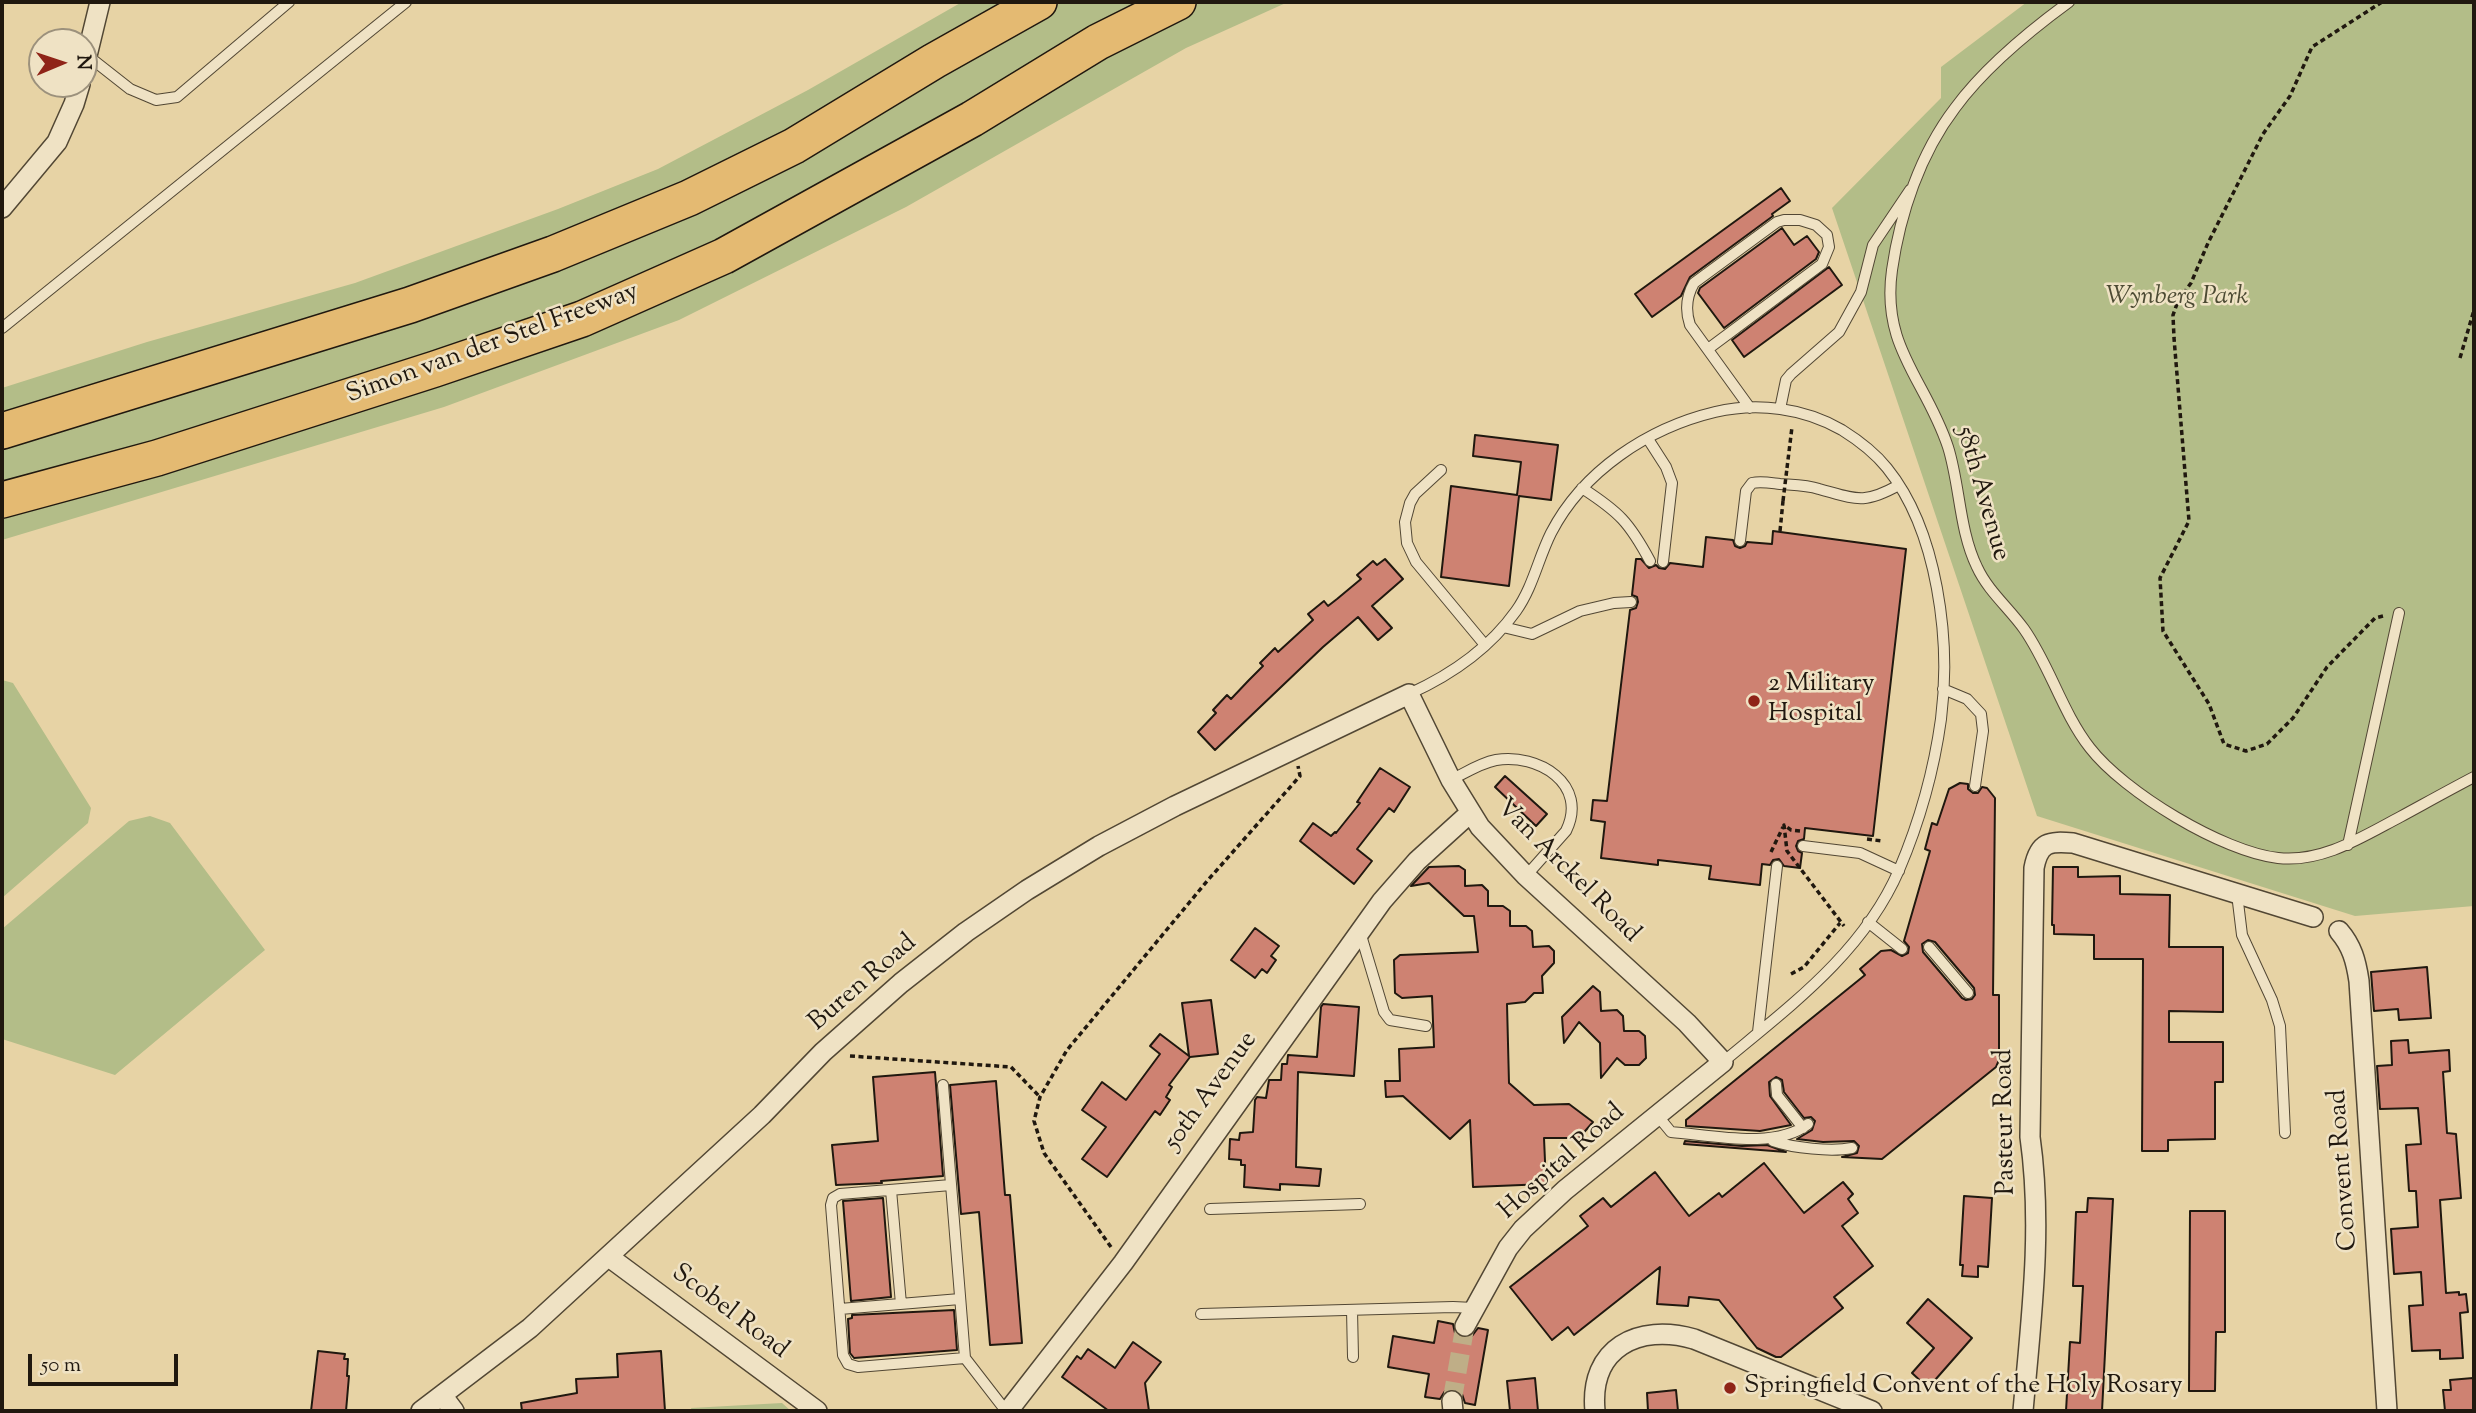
<!DOCTYPE html>
<html>
<head>
<meta charset="utf-8">
<style>
	body { margin:0 }
	#map { position:relative; width:2476px; height:1413px; overflow:hidden; background:#e7d3a5; font-family:"Sorts Mill Goudy",serif }
	canvas { display:block }
	.frame { position:absolute; inset:0; border:4px solid #20180f; pointer-events:none }
	.north { position:absolute; left:28px; top:28px; width:70px; height:70px; box-sizing:border-box; background:#efe2c4; border:2px solid #9c917c; border-radius:50%; rotate:88deg; font-size:19px; font-weight:700; line-height:28px; text-align:center; color:#20180f }
	.north::after { content:''; display:block; margin:auto; width:24px; height:32px; background:#8f2418; clip-path:polygon(50% 0,100% 100%,50% 72%,0 100%) }
	.scale { position:absolute; left:28px; top:1354px; width:150px; height:32px; box-sizing:border-box; border:4px solid #20180f; border-top:0; padding-left:9px; font-size:21px; line-height:24px; white-space:nowrap; color:#20180f; -webkit-text-stroke:5px #efe2c4; paint-order:stroke }
</style>
</head>
<body>
<div id="map">
<canvas width="2476" height="1413"></canvas>
<div class="frame"></div>
<div class="north">N</div>
<div class="scale">50 m</div>
</div>
<script>
const context = document.querySelector('canvas').getContext('2d');
context.lineJoin = 'round';
function fillPath(path, color) {
  context.fillStyle = color;
  context.fill(path, 'evenodd');
}
function trace(path, color, width, dash) {
  context.strokeStyle = color;
  context.lineWidth = width;
  context.lineCap = dash ? 'butt' : 'round';
  context.setLineDash(dash || []);
  context.stroke(path);
}
function label(font, color, halo, rows, align = 'center') {
  context.font = font + ' "Sorts Mill Goudy",serif';
  context.lineWidth = 5;
  context.setLineDash([]);
  context.textBaseline = 'middle';
  context.strokeStyle = halo;
  context.fillStyle = color;
  for (const [text, x, y, turn = 0] of rows) {
    context.save();
    context.translate(x, y);
    context.rotate((+turn || 0) * Math.PI / 180);
    context.textAlign = isNaN(turn) ? turn : align;
    if (halo) context.strokeText(text, 0, 0);
    context.fillText(text, 0, 0);
    context.restore();
  }
}
fillPath(new Path2D(`
	M962 2H1288L1186 48 906 207 679 320 444 407 2 540V388L147 342 355 283 558 209 658 169 808 90Z
	M2027 2H2474V906L2355 916 2037 816 1832 208 1941 98V67Z
	M2 680 13 683 91 808 88 823 2 898Z
	M150 816 170 823 265 950 115 1075 2 1039V929L129 821Z
	M782 1403 791 1411H692L691 1408Z`), '#b3bd88');
const building = new Path2D(`
	M1781 188 1790 201 1772 214 1773 216 1690 277 1681 296 1652 317 1635 294Z
	M1782 228 1794 245 1807 236 1819 252 1816 259 1724 328 1698 293 1700 288Z
	M1829 267 1842 285 1744 357 1732 340Z
	M1475 435 1558 445 1551 500 1519 496 1509 586 1441 577 1451 486 1517 495 1521 462 1473 456Z
	M1773 531 1906 549 1873 836 1805 828 1804 839 1798 841 1796 846 1798 851 1802 853 1800 868 1784 866 1779 859 1773 860 1770 865 1762 864 1760 885 1709 879 1711 866 1658 860V865L1601 858 1605 822 1591 820 1593 800 1607 801 1630 610 1636 608 1638 602 1637 597 1632 595 1636 559H1641L1649 568 1656 565 1659 568 1665 569 1670 563 1703 567 1706 537 1733 540 1735 546 1740 548 1745 546 1747 542 1772 544Z
	M1385 559 1403 579 1372 606 1392 628 1378 640 1358 617 1323 647 1215 750 1198 732 1216 713 1213 710 1227 695 1231 699 1249 680 1263 666 1260 663 1275 648 1278 652 1313 620 1308 614 1324 601 1328 606 1337 599 1361 579 1357 575 1373 561 1377 565Z
	M1380 768 1410 787 1394 812 1389 808 1357 849 1372 861 1354 884 1300 841 1313 823 1331 836 1335 832 1336 833 1360 803 1357 802Z
	M1505 776 1547 814 1536 826 1495 787Z
	M1960 783 1968 784V789L1973 793H1978L1982 787 1987 788 1995 798 1993 995H1999V1060L1996 1067 1882 1159 1842 1157 1857 1153 1859 1146 1854 1141 1823 1142 1797 1139 1812 1130 1815 1121 1811 1117 1804 1118 1784 1092 1782 1080 1776 1077 1769 1082 1770 1096 1791 1125 1760 1131 1686 1126V1120L1865 975 1860 969 1881 951 1891 950 1902 956 1908 953 1909 947 1904 941 1930 851 1925 849 1932 823 1937 825 1949 789ZM1928 940 1935 942 1974 988 1975 995 1972 999 1966 1000 1962 998 1923 952 1922 944Z
	M1459 866 1465 870V886L1482 885 1488 891V906H1503L1510 911V926H1526L1532 931 1533 947 1549 946 1554 951V963L1542 976 1543 993H1534L1525 1002 1507 1004 1509 1083 1534 1105 1569 1104 1593 1122 1579 1138H1544L1546 1184 1473 1187 1470 1120 1450 1139 1403 1096 1386 1097 1385 1081H1400L1399 1049 1434 1047 1432 996 1402 998 1395 993 1394 960 1400 955 1478 952 1474 916H1464L1429 883 1411 886 1429 867Z
	M2053 867H2078V877L2120 876V894L2170 895 2169 947H2223V1012L2169 1011V1042H2223V1082H2215V1139L2168 1140V1151H2142L2143 959H2094V935L2054 934V925H2052Z
	M1255 928 1279 946 1271 956 1276 960 1267 973 1262 969 1255 978 1231 960Z
	M2427 967 2431 1018 2399 1020 2398 1009 2374 1011 2371 972Z
	M1593 986 1600 992 1601 1011 1617 1010 1623 1016 1624 1031H1639L1645 1036 1646 1058 1639 1065H1625L1617 1058 1601 1078 1600 1043 1579 1022 1564 1043 1562 1017Z
	M1211 1000 1218 1054 1190 1057 1169 1085 1172 1087 1166 1097 1170 1100 1160 1115 1155 1111 1107 1177 1082 1159 1106 1127 1082 1110 1102 1082 1126 1100 1160 1054 1150 1046 1160 1034 1189 1056 1182 1003Z
	M1323 1004 1359 1007 1354 1076 1298 1072 1296 1167 1321 1169 1319 1186 1280 1184V1190L1244 1187 1245 1165H1241V1160L1229 1159 1230 1139 1239 1140 1240 1133 1253 1132 1255 1100 1257 1097 1266 1098 1269 1080H1281L1282 1064H1287L1288 1055 1317 1057 1321 1007Z
	M2408 1040 2409 1053 2449 1050 2450 1071 2443 1072 2447 1133 2456 1134 2461 1198 2440 1200 2446 1293 2459 1292V1295L2466 1294 2468 1312 2460 1313 2463 1358 2440 1359V1350L2412 1351 2409 1306 2423 1305 2421 1272 2394 1274 2391 1229 2418 1227 2416 1191H2409L2406 1145 2421 1144 2418 1108 2380 1109 2377 1066 2392 1065 2391 1041Z
	M935 1072 943 1176 881 1181 882 1183 836 1185 832 1145 878 1141 873 1077Z
	M996 1081 1005 1195H1010L1022 1343 990 1345 979 1212 961 1214 950 1085Z
	M1685 1141 1742 1146 1767 1145 1786 1152 1684 1144Z
	M1764 1163 1804 1213 1843 1182 1853 1194 1848 1199 1858 1213 1842 1226 1873 1266 1834 1297 1843 1308 1781 1357H1776L1757 1348 1719 1300 1689 1297 1688 1306 1657 1304 1660 1267 1574 1335 1568 1327 1552 1340 1510 1287 1588 1226 1580 1216 1603 1198 1611 1207 1655 1172 1689 1216 1719 1193 1722 1197Z
	M1964 1196 1992 1198 1988 1267 1978 1266V1277L1962 1276 1963 1265H1960Z
	M883 1198 891 1297 851 1301 843 1201Z
	M2088 1198 2113 1199 2102 1411H2066L2070 1342 2080 1343 2083 1286H2073L2076 1212H2087Z
	M2190 1211H2225V1332H2216L2215 1391H2189Z
	M1928 1299 1972 1338 1928 1388 1912 1373 1934 1348 1907 1323Z
	M954 1310 957 1350 854 1358 850 1353 848 1319 852 1318V1315Z
	M1438 1321 1453 1324 1455 1333 1465 1338 1472 1336 1478 1328 1488 1330 1475 1405 1465 1403 1462 1394 1456 1390 1445 1391 1440 1399 1425 1397 1429 1374 1388 1367 1393 1336 1434 1343Z
	M1133 1342 1161 1362 1145 1383 1149 1411H1109L1062 1377 1077 1356 1081 1359 1088 1349 1115 1368Z
	M318 1351 345 1354 344 1359H348L347 1376H349L346 1411H311Z
	M661 1351 665 1411H522L521 1403 577 1393 576 1379 618 1377 617 1354Z
	M1535 1378 1538 1411H1510L1507 1381Z
	M2473 1378 2474 1411H2445L2443 1390H2451L2450 1380Z
	M1676 1390 1678 1411H1648L1647 1393Z`);
fillPath(building, '#ce8272');
trace(building, '#20180f', 2);
trace(new Path2D(`
	M1452 1401 1465 1326`), '#bfae87', 19, [19, 10]);
const service = new Path2D(`
	M2069 2C2028 32 1985 67 1955 108 1920 154 1900 214 1892 270 1881 348 1926 380 1948 447 1960 485 1959 530 1977 567 1988 591 2009 608 2024 629 2050 666 2062 712 2090 748 2124 792 2223 852 2278 858 2322 863 2362 837 2400 817 2424 804 2449 790 2474 777
	M88 56 130 89 156 100 177 97 289 2
	M2 328 406 2
	M1708 349 1822 264 1829 247 1827 235 1816 225 1800 220H1784L1777 222 1694 283C1686 297 1685 310 1690 325L1750 408
	M1780 409 1786 380 1791 374 1839 332 1861 292 1873 245 1910 190
	M1648 439 1666 467 1672 483 1663 562
	M1441 470 1415 494 1410 503 1405 522 1407 543 1416 562 1485 645
	M1582 488C1619 512 1629 522 1650 561
	M1740 541 1746 491 1752 483C1761 481 1771 483 1780 484 1793 485 1807 485 1819 489 1856 499 1863 505 1899 485
	M1503 627 1532 634 1580 611 1614 603 1631 602
	M1943 689 1967 699 1981 714 1983 731 1975 786
	M1409 694C1451 675 1489 649 1516 611 1533 587 1538 559 1551 533 1583 471 1648 428 1715 412 1758 402 1804 408 1842 430 1858 440 1875 453 1887 468 1938 531 1951 641 1941 719 1934 770 1919 823 1899 870 1863 953 1790 1006 1723 1062
	M1451 780C1465 773 1480 763 1496 760 1538 753 1589 784 1566 831L1526 876
	M2348 845 2399 613
	M1803 846 1860 853 1899 871
	M2237 894 2242 935 2272 1000 2280 1026 2285 1133
	M1868 922 1902 949
	M1360 932 1384 1012 1390 1020 1426 1026
	M1929 947 1968 993
	M1758 1032 1777 866
	M1776 1084 1777 1095 1803 1128
	M943 1085 965 1358 1006 1411
	M1657 1115 1671 1132C1711 1135 1775 1150 1808 1124
	M1773 1141C1793 1148 1831 1152 1852 1148
	M951 1185 840 1194 833 1198 831 1205 843 1355 848 1364 858 1367 965 1358
	M891 1190 901 1304
	M1210 1209 1360 1204
	M840 1309 960 1299
	M1352 1310 1353 1357
	M1201 1314 1453 1307 1474 1308`);
const minor = new Path2D(`
	M84 68 100 2
	M2 208 57 142 74 104 80 84
	M2339 931C2352 946 2356 961 2359 981L2387 1411
	M609 1257 817 1411
	M442 1395 454 1411
	M1452 1401 1453 1411
	M421 1411 530 1328 762 1115 823 1052 901 983 966 932 1027 890 1099 846 1175 806 1409 694 1451 780 1480 827 1526 876 1687 1023 1723 1062 1565 1190 1523 1229 1508 1248 1465 1326
	M1008 1411 1123 1263 1382 901 1417 861 1470 813
	M1595 1411C1589 1348 1638 1323 1694 1339L1872 1411
	M2023 1411C2031 1320 2043 1228 2030 1137L2034 868C2039 842 2049 841 2073 843L2313 917`);
const motorway = new Path2D(`
	M2 431 410 305 553 254 689 198 794 146 934 61 1039 2
	M2 500 157 458 435 369 582 319 724 256 972 119 1098 42 1178 2`);
trace(service, '#524734', 12);
trace(minor, '#524734', 22);
trace(motorway, '#20180f', 38);
trace(new Path2D(`
	M2382 2 2312 47 2290 96 2263 134 2208 243 2191 283 2178 301 2173 315 2174 338 2189 521 2160 578 2163 631 2209 704 2224 744 2246 751 2267 744 2293 718 2327 667 2375 618 2383 616
	M2460 358 2474 310
	M1787 468 1792 427
	M1780 531 1783 501
	M1800 831 1791 830 1784 825 1787 851 1844 926
	M1867 839 1882 841
	M1771 852 1783 827
	M1791 974 1804 967 1840 923
	M850 1056 1011 1067 1039 1096
	M1111 1247 1044 1153 1034 1121 1040 1097 1067 1050 1208 880 1300 776 1298 766`), '#20180f', 3.5, [5, 3.5]);
trace(service, '#efe2c4', 10);
trace(minor, '#efe2c4', 19);
trace(motorway, '#e4ba72', 35);
trace(new Path2D(`
	M1783 501 1787 468`), '#20180f', 3.5, [5, 3.5]);
for (const [x, y, r, color] of [
	[1754,701,7,"#8f2418"],
	[1730,1388,7,"#8f2418"]
]) {
  const dot = new Path2D();
  dot.arc(x, y, r, 0, 2 * Math.PI);
  context.fillStyle = color;
  context.fill(dot);
  trace(dot, '#efe2c4', 2.5);
}
label('italic 26px', '#4c4a33', '#efe2c4', [
	["Wynberg Park",2177,299]
]);
label('26px', '#20180f', '#efe2c4', [
	["Simon van der Stel Freeway",493,345,-20],
	["58th Avenue",1981,494,74],
	["Van Arckel Road",1567,872,45],
	["Buren Road",864,984,-41],
	["50th Avenue",1212,1092,-54],
	["Pasteur Road",2007,1122,-91],
	["Hospital Road",1563,1163,-42],
	["Convent Road",2345,1170,-94],
	["Scobel Road",729,1313,37]
]);
label('26px', '#20180f', '#efe2c4', [
	["2 Military",1768,686],
	["Hospital",1768,716],
	["Springfield Convent of the Holy Rosary",1744,1388]
], 'left');
</script>
</body>
</html>
